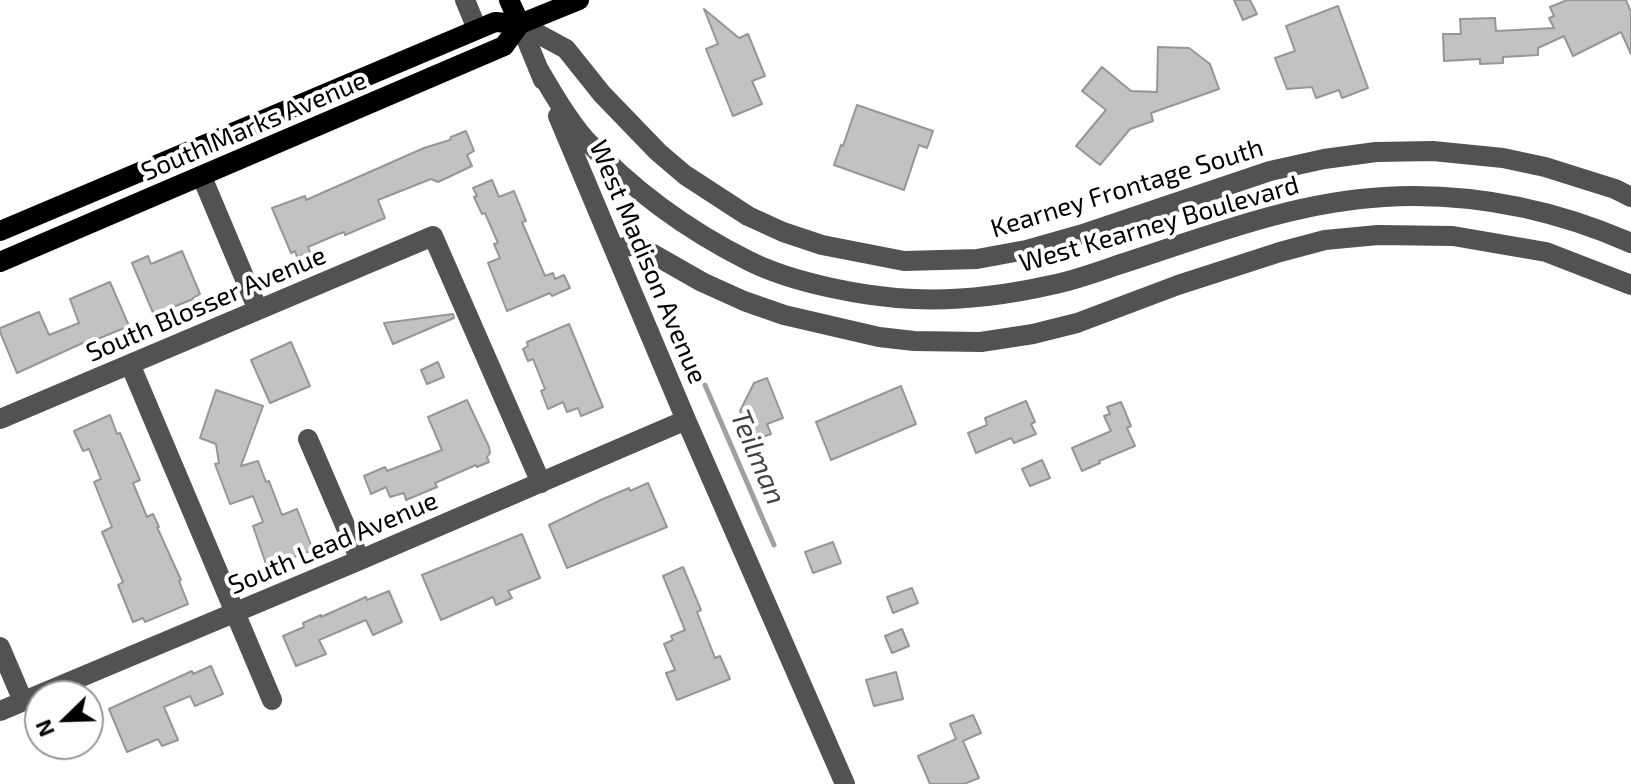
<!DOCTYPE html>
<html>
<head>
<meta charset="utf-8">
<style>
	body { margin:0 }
	#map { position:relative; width:1631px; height:784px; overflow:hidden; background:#fff; font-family:"Exo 2",sans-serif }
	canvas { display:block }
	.north { position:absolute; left:24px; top:680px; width:80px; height:80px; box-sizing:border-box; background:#fff; border:2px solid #999; border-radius:50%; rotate:247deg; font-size:22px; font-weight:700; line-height:32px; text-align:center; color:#000 }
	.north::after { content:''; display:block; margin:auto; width:28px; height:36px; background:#000; clip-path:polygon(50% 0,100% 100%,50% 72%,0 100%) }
</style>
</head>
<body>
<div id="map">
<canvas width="1631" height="784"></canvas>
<div class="north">N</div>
</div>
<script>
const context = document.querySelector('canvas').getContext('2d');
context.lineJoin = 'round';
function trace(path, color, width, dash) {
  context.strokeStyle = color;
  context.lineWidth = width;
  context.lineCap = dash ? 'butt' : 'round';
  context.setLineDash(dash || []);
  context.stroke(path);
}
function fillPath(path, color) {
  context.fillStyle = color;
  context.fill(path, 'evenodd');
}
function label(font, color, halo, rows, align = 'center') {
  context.font = font + ' "Exo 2",sans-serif';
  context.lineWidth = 8;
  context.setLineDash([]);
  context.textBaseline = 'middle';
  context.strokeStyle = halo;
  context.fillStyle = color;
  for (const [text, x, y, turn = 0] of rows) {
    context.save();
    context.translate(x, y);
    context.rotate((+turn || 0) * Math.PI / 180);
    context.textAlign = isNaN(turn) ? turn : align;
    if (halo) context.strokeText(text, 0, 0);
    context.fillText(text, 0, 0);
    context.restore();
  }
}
trace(new Path2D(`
	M705 385 774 545`), '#a0a0a0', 5);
const building = new Path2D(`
	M1234 0H1250L1257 14 1243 20Z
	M1567 0H1626L1631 12V54L1621 32 1573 56 1564 36 1538 48V55L1503 57V63L1480 64V59L1444 61 1443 34H1461L1460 19 1495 18 1496 31 1554 28 1549 18 1554 16 1550 7Z
	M1338 6 1368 88 1342 98 1339 90 1316 98 1312 87 1287 89 1275 58 1295 51 1286 26Z
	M704 9 739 38 748 34 765 76 752 81 762 104 733 116 706 49 718 44Z
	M1158 47 1189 48 1210 64 1219 89 1151 113 1153 121 1130 129 1100 165 1076 146 1106 110 1082 91 1102 67 1131 91 1157 92Z
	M857 105 933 131 927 148 919 145 904 190 834 165 841 145 843 146Z
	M466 131 474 151 467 155 472 166 438 182 431 179 378 200 385 218 345 235 344 232 336 235 308 247 310 252 297 257 295 251 291 253 272 208 305 196 306 200 424 148 450 140 451 137Z
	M492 180 499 197 514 191 526 221 522 222 545 276 553 273 555 279 564 275 570 288 552 296 550 293 507 311 488 263 500 258 494 244 498 243 485 213 482 214 474 197 477 196 473 188Z
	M182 251 200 294 193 298V299L154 315 132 263 148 256 151 264Z
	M110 282 129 326 88 343 87 341 17 373 0 332V328L39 312 49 335 79 323 70 299Z
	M453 314 454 318 393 344 384 323Z
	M569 324 603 407 581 416 578 408 567 412 563 402 548 409 541 391 545 389 533 359 528 361 523 349 528 346 527 342Z
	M291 342 310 386 270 403 251 360Z
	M438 362 444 377 427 384 421 370Z
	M767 378 783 418 767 424 771 434 752 441 740 411 754 383Z
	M901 386 916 424 831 460 816 422Z
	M216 390 263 406 241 466 258 461 266 482 269 481 282 515 297 509 313 550 267 567 253 526 263 522 253 496 230 504 215 464 219 463 216 444 200 438Z
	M467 400 489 447 490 453 487 457 489 462 477 467 476 465 435 483 437 487 406 500 404 493 390 497 386 487 371 494 364 476 385 467 387 471 442 450 428 417Z
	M1026 401 1035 422 1031 424 1036 434 1014 443 1011 438 976 453 968 433 987 425 985 418Z
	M1121 402 1131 426 1127 428 1135 446 1099 461 1100 463 1082 471 1072 448 1111 431 1104 416 1110 414 1107 407Z
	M110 415 117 434 120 433 140 480 133 483 147 517 153 514 159 527H157L181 580 179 581 188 604 145 622 143 618 133 622 118 585 123 582 102 532 112 527 94 482 101 479 89 449 83 451 74 431Z
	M1042 460 1050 478 1030 486 1022 469Z
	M648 483 667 527 567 568 549 525 603 499 629 488 630 491Z
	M522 534 540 578 508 591 512 598 496 605 493 597 441 620 422 575Z
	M833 542 841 563 813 573 805 552Z
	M683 567 701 610 697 612 715 658 720 656 730 679 677 700 666 673 675 670 664 644 673 640 671 636 685 630 663 576Z
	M912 588 918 603 893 613 887 597Z
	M389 591 402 622 373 635 366 620 319 640 326 654 296 666 283 636 304 627 303 623 321 615V617L366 597 367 600Z
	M902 629 909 646 892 653 885 636Z
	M211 666 223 694 195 706 190 696 164 707 178 740 162 746 158 739 127 752 109 709 192 671 193 674Z
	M896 672 903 699 874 706 866 680Z
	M973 715 981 733 963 741 979 778 964 784H930L918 756 956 739 950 724Z`);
fillPath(building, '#c2c2c2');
trace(building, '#969696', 2);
trace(new Path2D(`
	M465 0 477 29
	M520 24 566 49 602 94 658 152 685 175 748 216 783 232 822 245 904 261 977 259 1026 250 1086 233 1270 171 1324 159 1376 152 1433 151 1503 158 1545 167 1615 189 1631 197
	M520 24 543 80
	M538 68C552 92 567 118 585 139 631 189 689 231 749 261 793 283 865 297 913 299 959 301 1007 295 1051 285 1077 280 1102 270 1127 262 1210 235 1295 202 1384 197 1469 192 1553 209 1631 243
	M558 116 686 420 845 784
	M202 177 258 310
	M614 249 637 245 702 282 744 301 784 315 879 337 914 341 981 342 1033 334 1077 323 1178 285 1280 252 1325 240 1378 235 1453 236 1546 252 1631 285
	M130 364 272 700
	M0 419 433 236 541 483
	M308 439 360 560
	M0 647 23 701
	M0 711 360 560 686 420`), '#525252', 20);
trace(new Path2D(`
	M509 0 520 24
	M0 231 495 22 520 24 579 0
	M0 262 504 46 520 24`), '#000', 20);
label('26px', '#000', '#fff', [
	["South Marks Avenue",254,126,-23],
	["Kearney Frontage South",1127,188,-17],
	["West Kearney Boulevard",1159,224,-16],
	["West Madison Avenue",648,262,67],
	["South Blosser Avenue",206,304,-23],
	["South Lead Avenue",333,543,-23]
]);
label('italic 28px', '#414141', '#fff', [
	["Teilman",758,457,67]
]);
</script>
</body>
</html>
